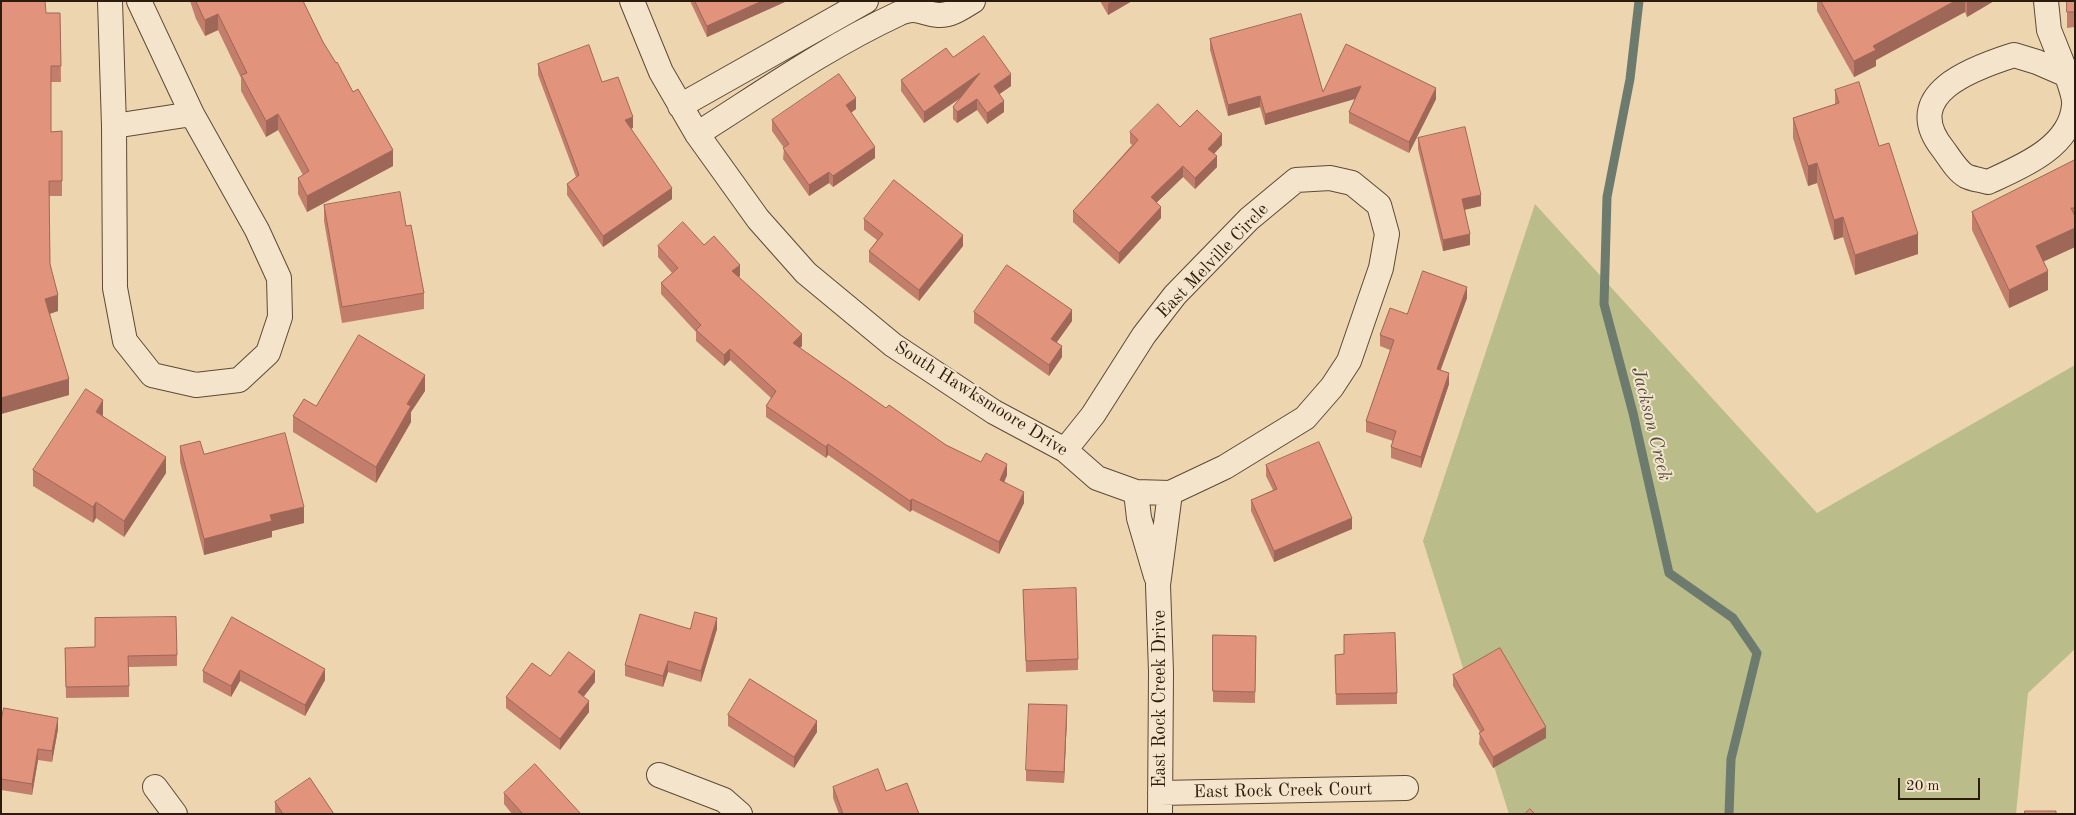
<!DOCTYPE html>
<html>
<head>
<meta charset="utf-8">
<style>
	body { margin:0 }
	#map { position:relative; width:2076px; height:815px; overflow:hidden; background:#edd6af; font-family:"Old Standard TT",serif }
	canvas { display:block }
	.frame { position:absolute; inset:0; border:2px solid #2c1c0d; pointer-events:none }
	.scale { position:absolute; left:1898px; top:778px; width:82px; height:22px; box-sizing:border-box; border:2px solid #2c1c0d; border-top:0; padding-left:6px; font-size:15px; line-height:18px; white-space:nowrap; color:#2c1c0d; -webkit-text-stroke:4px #f3e4cb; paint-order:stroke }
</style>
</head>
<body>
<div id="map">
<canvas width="2076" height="815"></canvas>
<div class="frame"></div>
<div class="scale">20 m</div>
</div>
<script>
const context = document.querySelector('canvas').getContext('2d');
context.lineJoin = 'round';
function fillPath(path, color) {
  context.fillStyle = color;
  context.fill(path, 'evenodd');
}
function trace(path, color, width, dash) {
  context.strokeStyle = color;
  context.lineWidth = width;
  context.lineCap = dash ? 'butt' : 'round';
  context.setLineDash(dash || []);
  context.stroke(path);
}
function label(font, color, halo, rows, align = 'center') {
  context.font = font + ' "Old Standard TT",serif';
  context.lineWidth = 4;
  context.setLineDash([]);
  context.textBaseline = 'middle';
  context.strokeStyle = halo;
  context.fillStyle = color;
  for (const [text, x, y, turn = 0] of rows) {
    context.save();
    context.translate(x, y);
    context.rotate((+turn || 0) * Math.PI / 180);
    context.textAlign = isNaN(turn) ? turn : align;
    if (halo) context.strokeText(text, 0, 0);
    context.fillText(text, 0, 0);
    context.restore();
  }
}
fillPath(new Path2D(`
	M1535 204 1817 513 2075 365V649L2028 693 2016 814H1509L1423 541Z`), '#babd8a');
trace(new Path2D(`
	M1639 1 1630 79 1607 197 1604 304 1633 413 1669 573 1733 618 1757 653 1731 759 1729 814`), '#6d7a6e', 9);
const street = new Path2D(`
	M110 1 114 126 115 288 125 341 152 375 196 385 239 380 268 353 280 317 279 278 257 230 192 114 139 1
	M632 1 661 72 697 134 758 219 806 273 893 345 994 412 1065 450 1097 478 1136 492 1170 493 1225 467 1305 418 1332 387 1349 361 1381 268 1387 234 1379 205 1352 183 1330 178 1296 180 1249 219 1175 295 1144 335 1093 415 1065 450
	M2046 1 2049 30 2067 75 2075 78
	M2014 55 2037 62 2067 75C2069 84 2075 96 2074 105 2071 147 2021 167 1988 182 1981 180 1972 179 1966 176 1957 171 1949 157 1943 149 1899 94 1973 68 2014 55Z
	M680 106 866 1
	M114 126 192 114
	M697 134C762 93 827 47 898 14 917 5 922 14 938 15 951 16 963 7 973 1
	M1136 492 1139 518 1156 576
	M659 775 724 800 740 814
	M155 787 175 814
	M1160 793 1406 788
	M1160 814 1161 672 1158 585 1170 493`);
trace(street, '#5c4a36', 26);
trace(street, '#f3e4cb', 24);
fillPath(new Path2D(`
	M190 1H303L323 42 393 166 307 212 298 194V178L303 175 278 130 266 137 241 91V78L218 30 205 36 196 19Z
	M690 1H787L707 37Z
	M1100 1H1132L1108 15Z
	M1817 1H1994L1967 17 1965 12 1876 60V66L1854 77 1817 11Z
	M2067 1H2075V27L2067 28Z
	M46 13H60L61 82H51V132L62 131V196H49L50 264 58 311 50 314 69 395 1 414Z
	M1210 39 1323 92 1436 99 1409 153 1349 123V112L1355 99 1265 125 1260 107 1228 116 1210 50Z
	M953 57 1011 86 999 94 1004 112 987 124 977 110 957 123 953 119V107L961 98 924 123 901 91V80Z
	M538 64 602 82 633 128H631L672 199 603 247 567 195V184L576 177 538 75Z
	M1835 90 1879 146 1918 254 1855 275 1843 237 1834 240 1817 183 1808 186 1793 138V118L1835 104Z
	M856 109 851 113 875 158 833 187 829 183 809 196 783 159 784 148 772 131V120Z
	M1180 127 1222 145 1214 154 1217 167 1195 189 1183 177 1157 202 1161 218 1119 264 1073 222V211L1132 145 1130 143V132Z
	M1418 138 1481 206 1465 210 1470 245 1443 251 1418 149Z
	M2075 160V247L2044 261 2048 290 2009 308 1972 230V212Z
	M324 205 406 226 424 293V309L342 323 324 221Z
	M864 219 963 246 919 301 869 262V251L877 240 864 230Z
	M704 245 740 276 738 277 802 346 800 348 886 408 946 445 1007 475 1004 483 1024 503 999 554 912 510 910 512 828 455 826 458 766 417V406L771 398 730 360 724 366 696 341V332L661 294V283L672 273 658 257V246Z
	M1467 298 1440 370 1449 384 1421 468 1391 458V447L1393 441 1366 432V421L1390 350 1380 346V335L1407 314Z
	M974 312 1072 321 1057 342 1062 357 1049 376 974 323Z
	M425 391 411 412V422L376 483 293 432V416L316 406Z
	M103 416 166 473 124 537 96 518 93 523 33 486V470Z
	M180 446 204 454 304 523 272 531V537L204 555 180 462Z
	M1266 465 1352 529 1274 562 1251 511V500L1273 490 1266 476Z
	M1023 590 1078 659V670L1026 672Z
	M232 617 325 680 305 716 240 681 231 697 203 682V671Z
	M690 629H717L701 682 668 672 663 687 625 676V665Z
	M1213 635 1256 636 1255 703 1213 702Z
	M65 648 177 655V666L129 667V697L66 698Z
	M1335 655 1397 693V704L1336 705Z
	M1453 675 1546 738 1493 768 1479 744 1480 732 1453 686Z
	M550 676 595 682 583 697 589 712 560 750 506 708V697Z
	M728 715 817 732 794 768 728 726Z
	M1067 716 1064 783 1026 781V770Z
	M1 721 58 729 52 762 38 760 32 795 1 790Z
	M833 787 886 791 919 814H839L833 798Z
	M504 793 581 814H512L504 804Z
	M275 802 334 814H275Z`), '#c27e6b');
fillPath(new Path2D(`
	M762 1H787L707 37V26Z
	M1112 1H1132L1108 15V4Z
	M1955 1H1965V12L1876 60V66L1854 77V61L1873 46Z
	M1967 1H1994L1967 17Z
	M218 14V30L205 36V20Z
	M980 73V84L924 123V112Z
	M1011 74V86L994 98V86Z
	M1361 86V97L1265 125V114Z
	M1436 88V99L1409 153V142Z
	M1260 96V107L1228 116V105Z
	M856 98V109L846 116V105Z
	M977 99V110L957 123V112Z
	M1004 101V112L987 124V113Z
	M278 114V130L266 137V121Z
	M633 117V128L625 131V120Z
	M1222 134V145L1208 160V149Z
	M875 147V158L833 187V176Z
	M393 150V166L307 212V196Z
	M1217 156V167L1195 189V178Z
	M1817 163V183L1808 186V166Z
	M1183 166V177L1151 208V197Z
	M829 172V183L809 196V185Z
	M672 188V199L603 247V236Z
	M1481 195V206L1462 210V199Z
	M1161 207V218L1119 264V253Z
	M1843 217V237L1834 240V220Z
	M2075 228V247L2036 265V246Z
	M1470 234V245L1443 251V240Z
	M1918 234V254L1855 275V255Z
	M963 235V246L919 301V290Z
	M740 265V276L732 282V271Z
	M2048 271V290L2009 308V290Z
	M1467 287V298L1437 380V369Z
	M58 295V311L45 315V299Z
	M1072 310V321L1051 350V339Z
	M802 334V346L793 354V343Z
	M1062 346V357L1049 376V365Z
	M730 349V360L724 366V355Z
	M1449 373V384L1421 468V457Z
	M425 375V391L411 412V422L376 483V467L407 404Z
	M69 379V395L1 414V398Z
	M103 400V416L96 412Z
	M828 444V455L826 458V447Z
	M166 457V473L124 537V521Z
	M1007 464V475L1000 491V480Z
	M1024 492V503L999 554V542Z
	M912 499V510L910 512V501Z
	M96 502V518L93 523V507Z
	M304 507V523L272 531V537L204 555V539L270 515Z
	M1352 518V529L1274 562V551Z
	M717 618V629L701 682V671Z
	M668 661V672L663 687V676Z
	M325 669V680L305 716V705Z
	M240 670V681L231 697V686Z
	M595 671V682L578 704V692Z
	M589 701V712L560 750V739Z
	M1067 705V716L1064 783V772Z
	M58 718V729L52 762V751Z
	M817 721V732L794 768V757Z
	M1546 727V738L1493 768V757Z
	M38 749V760L32 795V784Z`), '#9e6757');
const building = new Path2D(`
	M1 1H45L46 13H60L61 66H51V132L62 131V181H49L50 264 58 295 45 299 69 379 1 398Z
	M196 1H303L323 42 336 63 337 62 353 92 358 89 393 150 307 196 298 178 309 171 278 114 266 121 241 75 247 73 218 14 205 20Z
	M695 1H762L707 26Z
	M1821 1H1955L1873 46 1876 50 1854 61Z
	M2067 1H2075V12H2067Z
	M1301 14 1323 92 1346 44 1436 88 1409 142 1349 112 1361 86 1265 114 1260 96 1228 105 1210 39Z
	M984 36 1011 74 994 86 1004 101 987 113 977 99 957 112 953 107 980 73 924 112 901 80 946 48 953 57Z
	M589 45 602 82 618 77 633 117 625 120 672 188 603 236 567 184 579 175 538 64Z
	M839 74 856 98 846 105 875 147 833 176 829 172 809 185 783 148 789 144 772 120Z
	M1859 82 1879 146 1889 143 1918 234 1855 255 1843 217 1834 220 1817 163 1808 166 1793 118 1839 103 1835 90Z
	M1158 104 1180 127 1197 110 1222 134 1208 149 1217 156 1195 178 1183 166 1151 197 1161 207 1119 253 1073 211 1138 140 1130 132Z
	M1465 127 1481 195 1462 199 1470 234 1443 240 1418 138Z
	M2075 160V208H2071L2075 216V228L2036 246 2048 271 2009 290 1972 212Z
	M894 180 963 235 919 290 869 251 883 234 864 219Z
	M400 192 406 226 411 225 424 293 342 307 324 205Z
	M683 222 704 245 714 236 740 265 732 271 802 334 793 343 886 408 889 405 946 445 981 462 986 453 1007 464 1000 480 1024 492 999 542 912 499 910 501 828 444 826 447 766 406 776 391 730 349 724 355 696 330 701 325 661 283 678 268 658 246Z
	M1007 265 1072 310 1051 339 1062 346 1049 365 974 312Z
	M1423 271 1467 287 1437 369 1449 373 1421 457 1391 447 1396 431 1366 421 1394 340 1380 335 1390 308 1407 314Z
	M359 335 425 375 407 404 411 406 376 467 293 416 304 399 316 406Z
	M86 389 103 400 96 412 166 457 124 521 96 502 93 507 33 470Z
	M285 433 304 507 270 515 272 521 204 539 180 446 200 441 204 454Z
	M1319 442 1352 518 1274 551 1251 500 1277 489 1266 465Z
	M1076 588 1078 659 1026 661 1023 590Z
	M695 612 717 618 701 671 668 661 663 676 625 665 640 614 690 629Z
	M176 617 177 655 128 656 129 686 66 687 65 648 95 647V618Z
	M232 617 325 669 305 705 240 670 231 686 203 671Z
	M1395 633 1397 693 1336 694 1335 655 1344 654V635Z
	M1213 635 1256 636 1255 692 1213 691Z
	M1500 648 1546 727 1493 757 1479 733 1484 730 1453 675Z
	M569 652 595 671 578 692 589 701 560 739 506 697 532 663 550 676Z
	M750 679 817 721 794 757 728 715Z
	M1029 704 1067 705 1064 772 1026 770Z
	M4 708 58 718 52 751 38 749 32 784 1 779V721Z
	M535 764 581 814H523L504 793Z
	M878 769 886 791 907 783 919 814H843L833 787Z
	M310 778 334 814H283L275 802Z
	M1530 809 1535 814H1525Z
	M2025 811H2056V814H2025Z`);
fillPath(building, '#e1937c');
trace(building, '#9e6757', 1);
label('18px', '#2c1c0d', '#f3e4cb', [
	["East Melville Circle",1213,261,-46],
	["South Hawksmoore Drive",981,399,32],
	["East Rock Creek Drive",1160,699,-90],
	["East Rock Creek Court",1283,791,-1]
]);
label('italic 19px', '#4d4b3e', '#f3e4cb', [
	["Jackson Creek",1651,424,76]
]);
</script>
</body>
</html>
